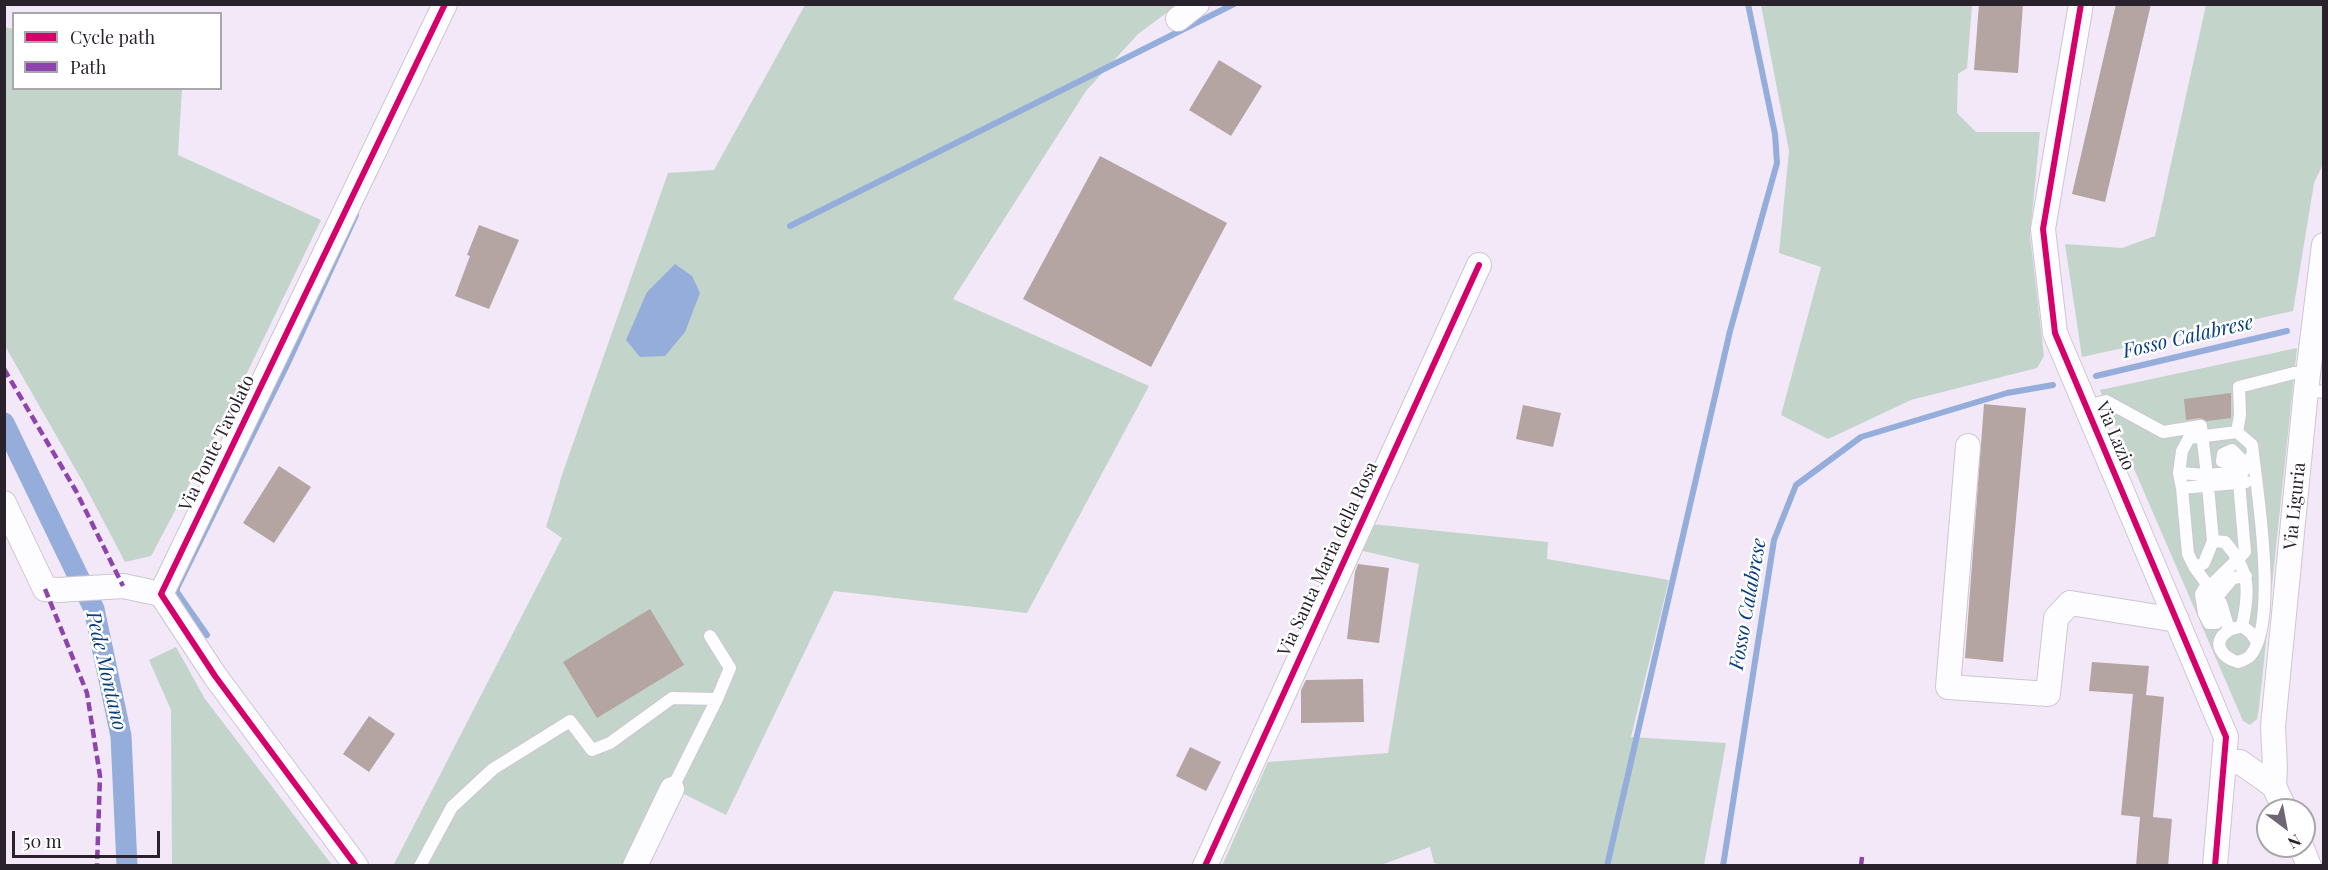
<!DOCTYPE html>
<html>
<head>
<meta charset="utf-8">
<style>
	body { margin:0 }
	#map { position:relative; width:2328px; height:870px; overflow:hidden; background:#f2e8f7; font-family:"Playfair Display",serif }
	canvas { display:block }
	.frame { position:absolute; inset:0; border:6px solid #29222d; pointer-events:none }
	.legend { position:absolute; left:12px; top:12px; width:210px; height:78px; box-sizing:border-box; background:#fff; border:2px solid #a9a7ab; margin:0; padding:8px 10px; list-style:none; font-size:18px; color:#29222d }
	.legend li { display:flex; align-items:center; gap:12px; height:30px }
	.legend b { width:30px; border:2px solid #a9a7ab }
	.north { position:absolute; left:2256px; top:798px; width:60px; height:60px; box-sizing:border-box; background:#fff; border:2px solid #a9a7ab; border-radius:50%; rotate:148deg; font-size:16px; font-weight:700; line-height:24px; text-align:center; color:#29222d }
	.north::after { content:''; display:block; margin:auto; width:21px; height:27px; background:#6f6774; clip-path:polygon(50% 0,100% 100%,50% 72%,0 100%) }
	.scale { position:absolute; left:12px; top:831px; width:148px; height:27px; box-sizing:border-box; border:3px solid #29222d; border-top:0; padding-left:8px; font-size:18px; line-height:21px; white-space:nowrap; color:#29222d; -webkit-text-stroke:4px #fff; paint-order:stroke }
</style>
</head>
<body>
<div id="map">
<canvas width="2328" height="870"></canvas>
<div class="frame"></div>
<ul class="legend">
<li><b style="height:8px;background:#d6006c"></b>Cycle path</li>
<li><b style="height:8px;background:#8e44ad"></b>Path</li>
</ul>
<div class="north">N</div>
<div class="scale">50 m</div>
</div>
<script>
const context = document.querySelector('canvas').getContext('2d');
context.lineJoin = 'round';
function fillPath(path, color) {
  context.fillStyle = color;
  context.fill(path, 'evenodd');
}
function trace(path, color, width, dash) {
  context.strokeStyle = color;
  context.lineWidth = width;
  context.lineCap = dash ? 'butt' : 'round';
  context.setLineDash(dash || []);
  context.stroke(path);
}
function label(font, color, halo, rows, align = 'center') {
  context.font = font + ' "Playfair Display",serif';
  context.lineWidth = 5;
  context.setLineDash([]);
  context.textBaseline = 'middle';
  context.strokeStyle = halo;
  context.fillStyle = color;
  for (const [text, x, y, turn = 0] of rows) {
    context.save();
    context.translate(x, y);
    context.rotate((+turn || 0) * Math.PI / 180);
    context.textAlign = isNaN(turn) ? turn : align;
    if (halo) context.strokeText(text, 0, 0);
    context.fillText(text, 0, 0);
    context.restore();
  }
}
fillPath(new Path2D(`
	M2318 4 2324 6 2323 164 2314 183 2293 311 2082 357 2065 244 2122 248 2155 236 2206 5Z
	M805 5H1177L1138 34 1086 91 953 299 1149 386 1027 613 834 591 726 815 666 785 627 865 393 866 562 538 546 527 563 472 668 173 714 170Z
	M1761 5H1972L1967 68 1958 74 1957 113 1976 132H2040L2030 235 2044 356 2037 368 1911 400 1828 439 1781 415 1821 267 1779 253 1789 151Z
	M5 27 13 29 14 88 182 89 178 155 321 220 230 408 151 556 125 562 84 484 5 346Z
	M2297 348 2259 708 2257 719 2250 725 2243 721 2100 390Z
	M1371 524 1548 542 1547 559 1669 580 1631 737 1726 743 1704 865H1444L1434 863 1430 847 1381 865 1222 866 1268 762 1388 753 1419 564 1359 550Z
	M176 647 205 699 332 865H172L171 710 149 660Z`), '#c3d4ca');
fillPath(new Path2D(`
	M675 264 692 276 700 293 685 332 665 356 640 357 626 340 647 292Z`), '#94adda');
trace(new Path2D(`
	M790 226 1234 4
	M2096 376 2287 331
	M207 635 177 592V588L287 365 356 215
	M1607 866 1730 331 1777 163 1775 134 1748 4
	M1723 866 1774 540 1796 485 1861 437 2007 393 2053 385`), '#94adda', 6);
trace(new Path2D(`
	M4 423 94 609 121 736 127 866`), '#94adda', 21);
fillPath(new Path2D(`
	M1979 4H2023L2018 73 1974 70Z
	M2116 4H2151L2105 202 2072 194Z
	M1219 60 1262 86 1231 136 1189 110Z
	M1100 156 1227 223 1151 367 1023 299Z
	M479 225 519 240 489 309 455 296 470 256 467 255Z
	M2231 393V418L2207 421 2200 418 2186 420 2184 399Z
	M1984 404 2026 408 2003 662 1965 658Z
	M1523 405 1561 413 1553 447 1516 439Z
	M279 466 311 487 274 543 243 523Z
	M1358 564 1389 568 1379 643 1347 639 1355 572Z
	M650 609 684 665 597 718 563 662Z
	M2092 662 2149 666 2146 695 2164 697 2153 817 2172 819 2168 866H2136L2140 817 2121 815 2133 694 2089 691Z
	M1363 679 1364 722 1301 723V690L1306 680Z
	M369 716 395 734 369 772 343 754Z
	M1190 747 1221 762 1206 791 1176 776Z`), '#b4a4a2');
const service = new Path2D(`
	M2306 390 2324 392
	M2086 406 2106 401 2163 432 2201 426 2207 475 2213 541 2204 563 2195 568
	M2237 432 2240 415 2239 387 2294 373 2309 372
	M2240 472 2241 459 2232 450 2223 454 2222 461 2240 467
	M2179 473 2207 475 2243 472 2253 453
	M2182 488 2246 482
	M2213 541 2225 542C2250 571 2250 590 2242 626
	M2207 584 2201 594 2204 613 2209 623H2216L2219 617C2215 608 2209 604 2207 595L2211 589
	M2209 587 2245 552 2239 482
	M2217 597 2233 578 2246 576
	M2229 630 2221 603 2195 568 2188 554 2182 488 2179 473 2182 451 2189 438 2237 432 2252 445C2257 490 2279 623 2250 656 2247 659 2241 661 2238 662 2223 658 2210 643 2228 631 2231 628 2238 628 2242 626L2251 633 2257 642
	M672 789 717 699
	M420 866 452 807 493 769 570 721 592 750 610 743 672 698 717 699 730 668 710 636`);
const minor = new Path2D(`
	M2081 4 2043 229 2055 333 2226 737 2215 866
	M1178 19 1197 4
	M1968 446 1948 687 2048 694 2056 618 2070 603 2177 620
	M4 503 45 589 58 590 123 586 161 594
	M2225 763 2240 762 2274 786 2275 768 2273 726 2306 390 2324 245
	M2274 786 2285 810
	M2301 846 2309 866
	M356 866 215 676 161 594 445 4
	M635 866 672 789
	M1205 866 1479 265`);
trace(service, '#cec6d2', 14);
trace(minor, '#cec6d2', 26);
trace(service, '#fdfcfe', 12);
trace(minor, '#fdfcfe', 24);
trace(new Path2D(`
	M4 369 76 491 123 586
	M45 589 87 693 100 776 97 866
	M1861 866 1862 857`), '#8e44ad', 4.5, [9, 4.5]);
trace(new Path2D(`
	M2081 4 2043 229 2055 333 2226 737 2215 866
	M356 866 215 676 161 594 445 4
	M1205 866 1479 265`), '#d6006c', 6);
label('18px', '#29222d', '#fff', [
	["Via Lazio",2115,436,67],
	["Via Ponte Tavolato",217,443,-64],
	["Via Liguria",2295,506,-84],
	["Via Santa Maria della Rosa",1328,559,-65]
]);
label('italic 20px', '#043d82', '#fff', [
	["Fosso Calabrese",2188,337,-13],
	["Fosso Calabrese",1748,604,-80],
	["Pede Montano",106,671,77]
]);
</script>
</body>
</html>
